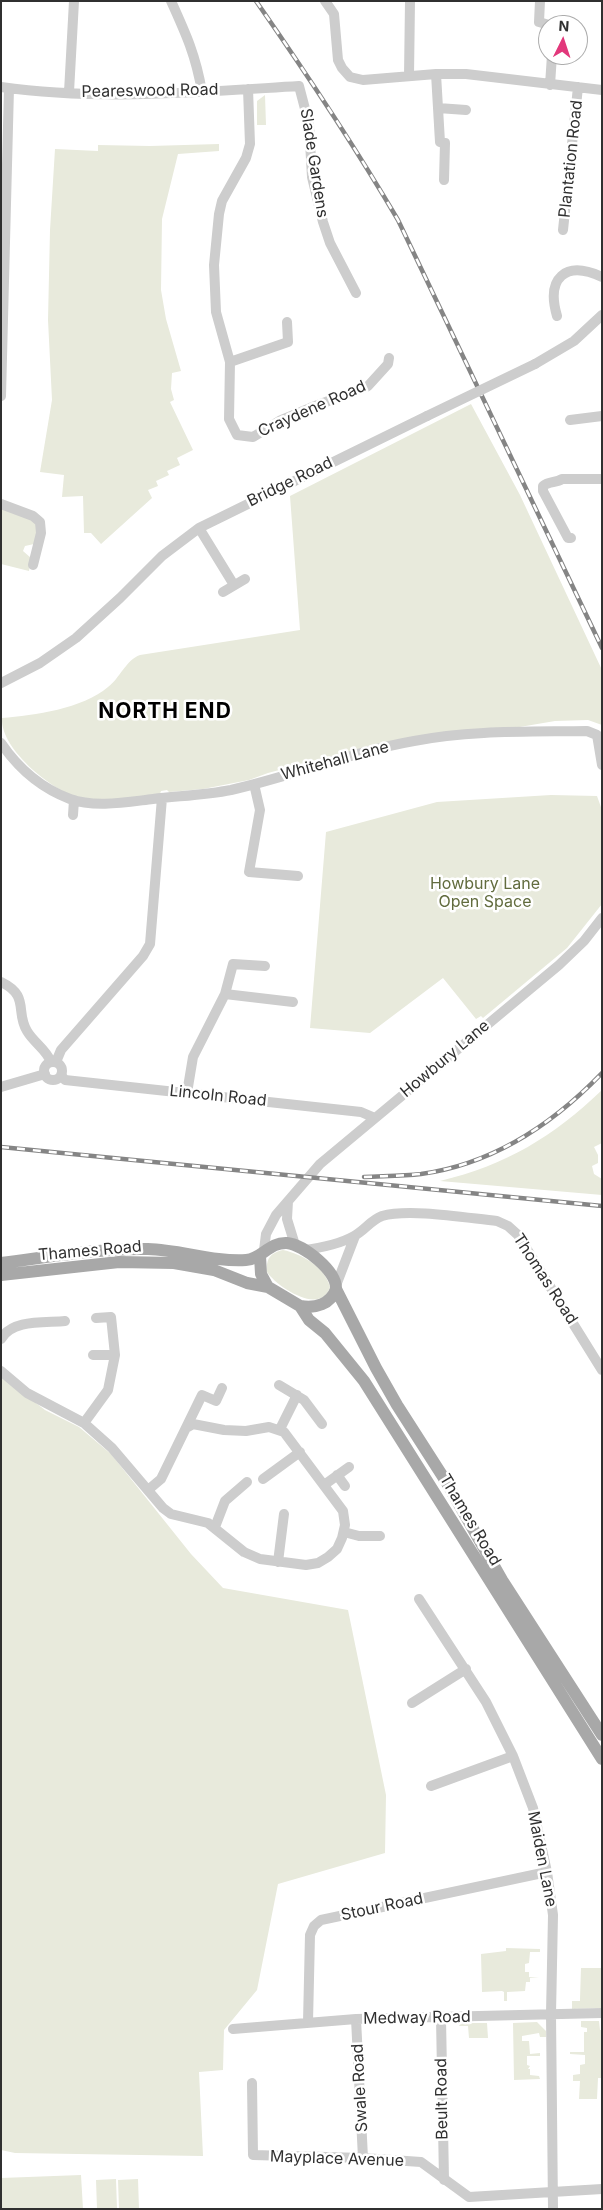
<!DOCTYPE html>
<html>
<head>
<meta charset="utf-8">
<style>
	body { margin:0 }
	#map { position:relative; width:603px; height:2210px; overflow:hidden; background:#fff; font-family:Inter,sans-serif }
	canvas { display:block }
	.frame { position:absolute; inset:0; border:2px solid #303030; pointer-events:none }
	.north { position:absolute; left:538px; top:15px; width:50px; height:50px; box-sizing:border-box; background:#fff; border:1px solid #acacac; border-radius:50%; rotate:4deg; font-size:14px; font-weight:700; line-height:20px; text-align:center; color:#303030 }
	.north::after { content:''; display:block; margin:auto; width:18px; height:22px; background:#e2387b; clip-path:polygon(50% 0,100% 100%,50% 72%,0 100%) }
</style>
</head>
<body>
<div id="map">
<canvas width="603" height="2210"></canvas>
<div class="frame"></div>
<div class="north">N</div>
</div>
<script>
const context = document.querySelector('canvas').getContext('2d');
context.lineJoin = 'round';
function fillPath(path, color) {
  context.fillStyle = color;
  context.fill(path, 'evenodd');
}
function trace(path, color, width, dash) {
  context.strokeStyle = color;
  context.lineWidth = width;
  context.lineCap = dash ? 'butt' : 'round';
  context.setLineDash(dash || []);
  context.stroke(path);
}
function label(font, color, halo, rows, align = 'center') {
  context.font = font + ' Inter,sans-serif';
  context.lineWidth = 5;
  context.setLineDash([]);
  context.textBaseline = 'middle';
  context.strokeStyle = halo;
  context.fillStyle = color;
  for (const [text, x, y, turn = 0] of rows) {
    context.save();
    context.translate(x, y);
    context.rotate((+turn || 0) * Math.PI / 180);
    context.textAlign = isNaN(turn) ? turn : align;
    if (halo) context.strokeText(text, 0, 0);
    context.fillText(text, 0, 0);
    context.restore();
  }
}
fillPath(new Path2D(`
	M265 95 266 125H257V101Z
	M219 144V151L178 154 162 219 161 290 166 319 181 371 172 373 171 389 174 400 170 402 193 450 177 458 180 465 167 471 169 475 156 481 158 486 148 490 152 498 101 544 91 533H84L83 496 62 497 64 475 40 472 52 400 48 320 50 230 55 149 98 151V145L150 146Z
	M471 404 520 495 602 670V725L588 720 555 721 508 729 380 743 268 773 249 780 203 789 169 792 167 790 161 791 160 794C137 796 105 803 83 799 56 794 0 750 2 718 35 715 82 709 108 687 120 678 126 660 140 655L300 630 290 496Z
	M1 507 30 518 38 525 34 544 25 546 23 551 31 558 29 571 1 564Z
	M551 795 597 796 602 810V904L567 948 483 1018 481 1016 476 1019 443 978 370 1033 310 1028 326 832 437 802Z
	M602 1090V1143L594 1147 598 1155V1163L592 1166 594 1174 602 1179V1195L440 1181C506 1165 553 1137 602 1090Z
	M283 1250C302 1254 325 1267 330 1287 321 1316 277 1287 267 1272 266 1259 270 1253 283 1250Z
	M1 1376 45 1410 79 1427 111 1454 191 1554 223 1588 348 1610 386 1795 385 1853 278 1884 257 1990 224 2030 223 2070 199 2072 203 2156 15 2153 1 2150Z
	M506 1948 540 1949V1952H530L529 1963 525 1964V1972H529V1977L539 1978H530V1982H526L525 1991 507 1992V2001H504V1992L502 1991 482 1992 481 1954 506 1951Z
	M581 1968H602V2008L572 2009V2001H580V1999Z
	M581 2021H599L600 2030H602V2078H598L597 2099H579L580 2081H573V2075L580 2074V2065L585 2064V2055L570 2054V2052H584V2032H587V2028L581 2027Z
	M537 2022 546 2031V2037H540L539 2033 522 2036V2041H529L530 2054 540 2053V2056H527V2065L530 2066 528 2069H530V2075L539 2076 540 2079 514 2080 513 2023Z
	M487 2023 488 2038H469L468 2026H459L461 2023Z
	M81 2175 83 2209H2L1 2178Z
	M116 2179 117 2209H97L96 2180Z
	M138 2179 139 2209H119L118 2180Z`), '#e8eadc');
trace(new Path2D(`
	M171 1C186 34 196 56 202 92
	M325 1 334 14 338 60 342 68 350 77 363 80 436 74H466L602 90
	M540 1 539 22 549 25
	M436 74 440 142 445 143 444 180
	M409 76 410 1
	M550 85 552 55
	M1 87C100 101 200 92 299 86L309 124 312 177 323 222 330 243 356 293
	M248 89 250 144 246 158 222 201 219 214 214 265 216 312 230 362 229 419 237 435 253 437 281 420 310 408 368 386 388 364 389 358
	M69 92 74 1
	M438 108 466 110
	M563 230 578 87
	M557 316C546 278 565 260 602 277
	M230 362 288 342 287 322
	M535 364 574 341 602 315
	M1 396 9 88
	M570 420 602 416
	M1 504 33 516 40 522 41 533 33 565
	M199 528 234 585
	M571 538H568L543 491V486C549 481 556 483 562 479H602
	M223 592 245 579
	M1 683 40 663 76 638 120 598 162 556 199 528 427 416
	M1 743C18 768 41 788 70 799 95 808 127 802 153 799 178 796 206 795 231 790 293 776 351 752 414 741 470 730 530 732 587 731L597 735 602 765
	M254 784 260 810 249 872 298 876
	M73 815 74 800
	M1 982C30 996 15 1011 27 1031 34 1043 46 1049 51 1062
	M225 994 293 1002
	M56 1062 61 1050 143 956 150 944 162 798
	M44 1071a9 9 0 1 1 18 0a9 9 0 1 1-18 0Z
	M61 1075 65 1080 361 1112 375 1118
	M1 1087 45 1074
	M187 1093 193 1057 225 994 233 964 265 966
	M288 1201 287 1219 295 1245
	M264 1250 266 1234 276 1215 320 1164 559 965 584 941 602 918
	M303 1250C321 1248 338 1245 354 1236 365 1230 371 1220 382 1216 409 1208 467 1218 497 1221L508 1226 518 1235 602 1370
	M337 1283 355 1236
	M1 1339C12 1319 45 1323 65 1321
	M93 1355H115
	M1 1371 27 1393 84 1423 112 1448 163 1508 171 1514 208 1523 244 1552 260 1559 306 1565 318 1563 328 1557 337 1549 342 1538 345 1525 343 1511 284 1432 269 1427 246 1431 224 1430 193 1424 188 1427
	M279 1385 304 1400 322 1424
	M84 1423 108 1390 115 1355 111 1317 96 1318
	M280 1429 297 1395
	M337 1475 345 1486
	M263 1479 300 1452
	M324 1485 349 1467
	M148 1490 161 1479 202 1395 216 1401 222 1388
	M215 1527 225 1501 247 1482
	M344 1532 359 1536H380
	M278 1562 284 1514
	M419 1599 486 1702 513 1756 533 1808 547 1872 553 1915 551 2014 553 2209
	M412 1703 466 1669
	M431 1786 513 1756
	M441 2018 444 2180
	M356 2019 363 2158
	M308 2022 310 1935 314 1926 321 1920 547 1872
	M233 2029 356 2019 602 2013
	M252 2083 253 2155 363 2158 421 2162 469 2197 602 2189`), '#cdcdcd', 10);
trace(new Path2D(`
	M260 1256 261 1274 268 1287
	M1 1263C50 1257 99 1248 148 1249 181 1250 213 1262 246 1260 262 1259 269 1242 287 1243 304 1245 337 1271 336 1289L376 1368 397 1405 447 1483 502 1580 602 1735
	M1 1275 119 1262 174 1263 214 1270 247 1283 268 1287 300 1306C315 1309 331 1304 336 1289
	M300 1306 309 1320 325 1333 364 1381 602 1759`), '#a8a8a8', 12);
const rail = new Path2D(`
	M256 1C306 73 354 145 398 220L602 648
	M1 1147 602 1206
	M364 1177C383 1176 402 1176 421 1174 493 1164 553 1124 602 1073`);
trace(rail, '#858585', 4.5);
trace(rail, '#fff', 2.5, [8]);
trace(new Path2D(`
	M427 416 535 364`), '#cdcdcd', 10);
label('16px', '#303030', '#fff', [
	["Peareswood Road",150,91,-1],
	["Plantation Road",571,159,-84],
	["Slade Gardens",314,163,81],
	["Craydene Road",312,409,-24],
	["Bridge Road",290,482,-26],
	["Whitehall Lane",335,761,-15],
	["Howbury Lane",445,1059,-40],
	["Lincoln Road",218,1096,6],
	["Thames Road",90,1251,-5],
	["Thomas Road",545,1279,57],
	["Thames Road",470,1520,59],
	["Maiden Lane",542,1859,79],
	["Stour Road",382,1907,-12],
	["Medway Road",417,2018,-1],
	["Swale Road",360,2088,-93],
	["Beult Road",442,2099,-91],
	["Mayplace Avenue",337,2159,2]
]);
label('16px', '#626c3e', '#fff', [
	["Howbury Lane",485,884],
	["Open Space",485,902]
]);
context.letterSpacing = '1px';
label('bold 21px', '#000', '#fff', [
	["NORTH END",165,712]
]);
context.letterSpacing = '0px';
</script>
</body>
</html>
